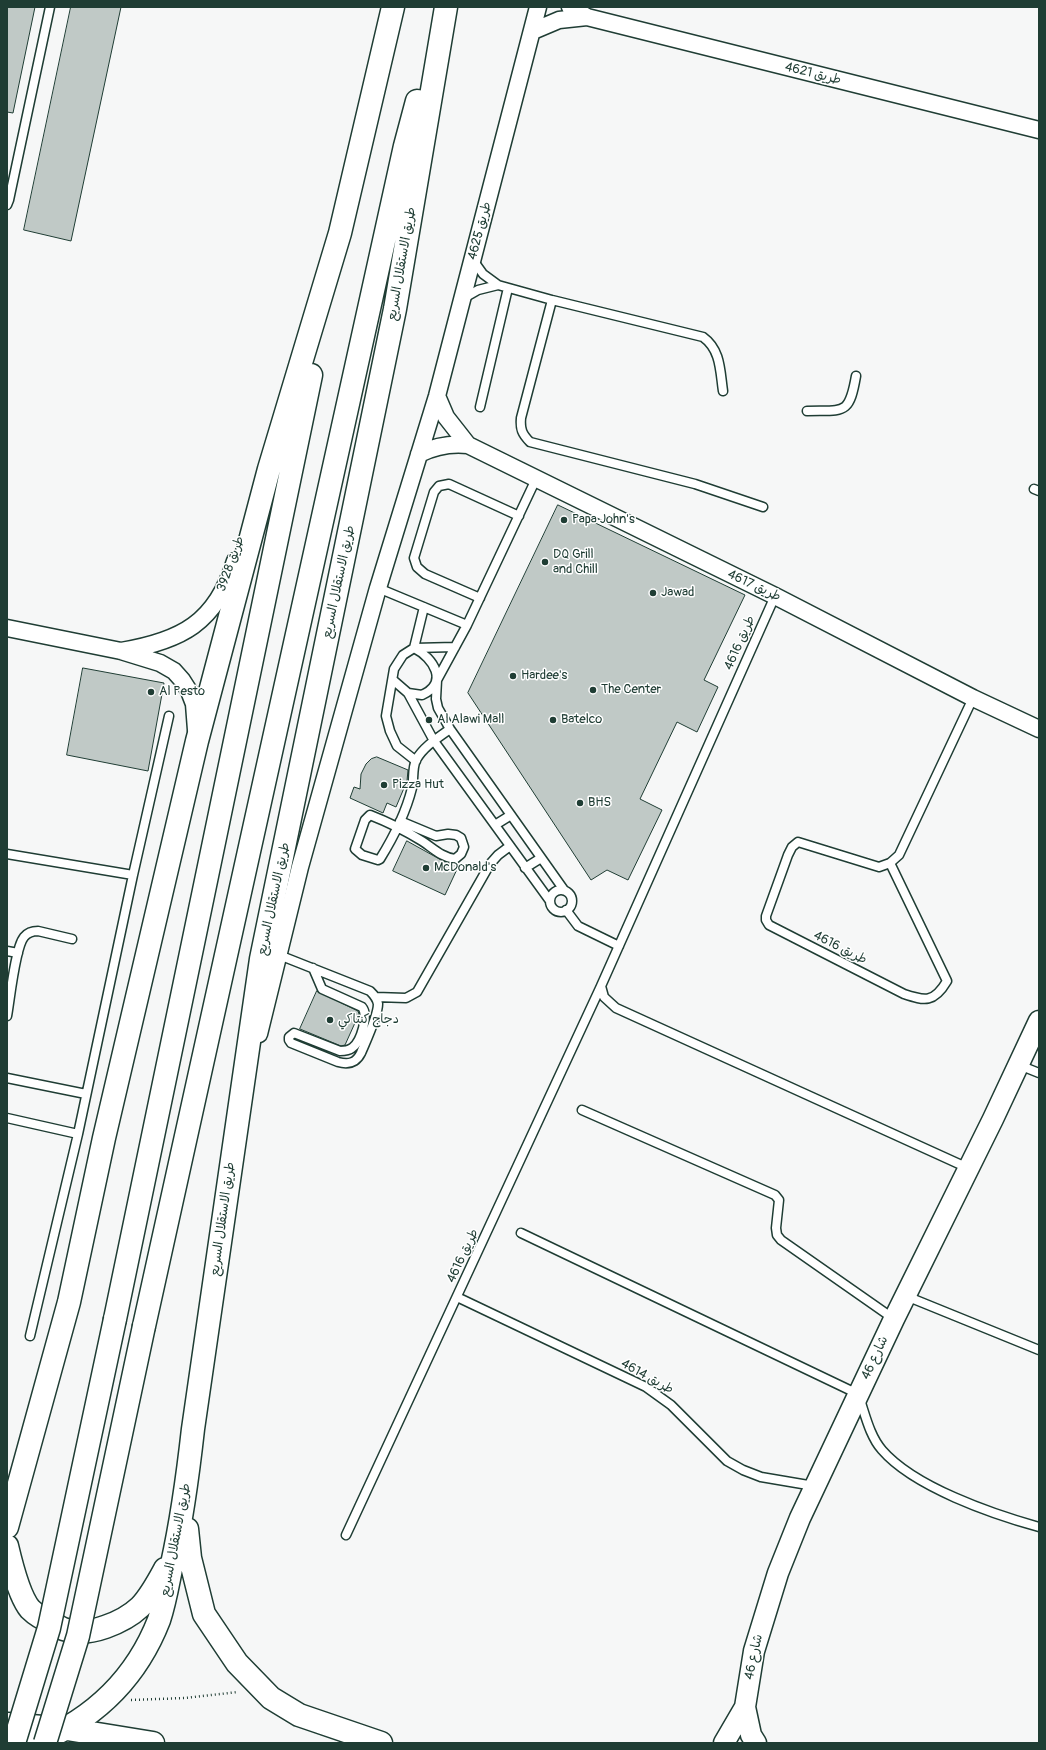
<!DOCTYPE html>
<html>
<head>
<meta charset="utf-8">
<style>
	body { margin:0 }
	#map { position:relative; width:1046px; height:1750px; overflow:hidden; background:#f6f7f7; font-family:Pangolin,sans-serif }
	canvas { display:block }
	.frame { position:absolute; inset:0; border:8px solid #1f3d34; pointer-events:none }
</style>
</head>
<body>
<div id="map">
<canvas width="1046" height="1750"></canvas>
<div class="frame"></div>
</div>
<script>
const context = document.querySelector('canvas').getContext('2d');
context.lineJoin = 'round';
function fillPath(path, color) {
  context.fillStyle = color;
  context.fill(path, 'evenodd');
}
function trace(path, color, width, dash) {
  context.strokeStyle = color;
  context.lineWidth = width;
  context.lineCap = dash ? 'butt' : 'round';
  context.setLineDash(dash || []);
  context.stroke(path);
}
function label(font, color, halo, rows, align = 'center') {
  context.font = font + ' Pangolin,"Playpen Sans Arabic",sans-serif';
  context.lineWidth = 3;
  context.setLineDash([]);
  context.textBaseline = 'middle';
  context.strokeStyle = halo;
  context.fillStyle = color;
  for (const [text, x, y, turn = 0] of rows) {
    context.save();
    context.translate(x, y);
    context.rotate((+turn || 0) * Math.PI / 180);
    context.textAlign = isNaN(turn) ? turn : align;
    if (halo) context.strokeText(text, 0, 0);
    context.fillText(text, 0, 0);
    context.restore();
  }
}
const building = new Path2D(`
	M7 7H35L13 113 7 112Z
	M71 7H121L71 241 24 230Z
	M558 505 745 595 704 680 718 687 697 732 677 722 640 799 662 810 628 880 607 870 591 880 468 693Z
	M83 668 164 683 148 771 67 755Z
	M377 757 408 770 407 781 396 807 387 803 383 813 350 798 354 787 360 789 361 774 366 764 371 759Z
	M407 841 443 861 459 865 445 895 393 871Z
	M317 991 358 1011 359 1014 345 1045 341 1046 300 1029Z`);
fillPath(building, '#c0c9c6');
trace(building, '#1f3d34', 1);
const service = new Path2D(`
	M7 205 9 200 50 7
	M473 260 483 274 498 285 552 300 703 337C721 350 720 371 723 391
	M464 298 478 290 498 285
	M552 300 521 418C520 429 522 434 530 442L695 484 763 507
	M480 407 508 288
	M807 411C844 410 849 416 856 376
	M536 479 467 625 437 680 436 699 438 708 450 729 564 890
	M1034 489 1039 491
	M378 588 467 625
	M775 596 601 986 604 997 616 1008 968 1168
	M480 598 425 574 417 567 414 558 434 492 439 486 449 484 519 516
	M393 680 408 693 434 741 550 901
	M408 693 422 695C449 683 434 658 414 648L424 607
	M416 761 397 746 390 731 386 716 394 669 403 655 414 648 455 647
	M400 821 436 836 448 834 456 835 461 838 464 847 461 854 455 859C441 857 433 848 422 841 406 831 388 822 370 815L365 820 355 849 362 855 378 860 380 859C393 838 406 812 412 788 414 780 412 768 416 760 423 747 439 737 450 729
	M495 825 511 815
	M7 854 133 875 169 716
	M890 863 947 981C934 1003 925 1001 904 994L769 925 766 920V916L788 855 792 847 798 842 879 867 890 863 899 855 973 698
	M525 868 541 858
	M550 901a11 11 0 1 1 22 0a11 11 0 1 1-22 0Z
	M566 910 578 926 619 946
	M7 951 18 953
	M279 955 370 991C374 995 377 998 378 1004 378 1016 366 1041 361 1053 356 1063 349 1065 338 1062L291 1043 289 1040V1037L294 1033 340 1051C344 1051 348 1051 352 1048 361 1042 369 1015 362 1007L322 989 313 968
	M376 997 406 998 417 992 490 864 498 855 510 846
	M7 1016C10 1000 15 948 24 937 28 932 33 931 38 931L72 939
	M1019 1065 1039 1073
	M7 1078 86 1094
	M582 1110 775 1195 779 1200 776 1228 777 1235 781 1240 894 1319
	M7 1118 78 1134
	M521 1233 858 1394C865 1413 869 1435 882 1450 914 1487 992 1514 1039 1527
	M906 1296 1039 1350
	M457 1297 646 1387 671 1405 727 1461 743 1470 761 1477 814 1486
	M30 1336 78 1134 133 875
	M346 1535 601 986`);
const minor = new Path2D(`
	M570 7 587 17 1039 130
	M533 31 559 20 587 17
	M437 396 446 417 468 445
	M419 454C435 446 450 443 468 445L775 596 973 698 1039 729
	M7 628 121 651 160 663 174 671 182 680 189 691 194 704 196 730
	M121 651C181 641 216 623 235 561
	M259 1034 300 867 378 588 437 396 538 7`);
const tertiary = new Path2D(`
	M745 1707 751 1735 756 1743
	M724 1743 745 1707 754 1651 778 1573 800 1518 894 1319 993 1119 1039 1021`);
const primary = new Path2D(`
	M115 1319 311 375
	M144 1326 405 146 417 101
	M7 1527 69 1302 104 1138 197 741 269 469 340 233 393 7
	M187 1529 190 1558 204 1614 237 1663 271 1698 299 1715 381 1743
	M7 1546C11 1563 19 1596 30 1609 36 1615 45 1620 53 1623 57 1626 62 1629 67 1630 89 1637 124 1622 140 1607 150 1597 158 1582 165 1569
	M7 1724 67 1729 153 1743
	M36 1743C94 1719 136 1679 159 1620 165 1602 168 1583 172 1564 182 1519 188 1474 193 1429L261 959 395 309 446 7`);
trace(service, '#1f3d34', 11);
trace(minor, '#1f3d34', 19);
trace(tertiary, '#1f3d34', 23);
trace(primary, '#1f3d34', 25);
trace(new Path2D(`
	M131 1700 185 1698 238 1692`), '#1f3d34', 2.5, [1, 3]);
trace(service, '#fff', 8);
trace(minor, '#fff', 16);
trace(tertiary, '#fff', 20);
trace(primary, '#fff', 22);
const primaryBridge = new Path2D(`
	M14 1743 49 1628 115 1319
	M45 1743 78 1636 144 1326`);
trace(primaryBridge, '#1f3d34', 25, []);
trace(primaryBridge, '#fff', 22);
for (const [x, y, r, color] of [
	[564,520,4,"#1f3d34"],
	[545,562,4,"#1f3d34"],
	[653,593,4,"#1f3d34"],
	[513,676,4,"#1f3d34"],
	[593,690,4,"#1f3d34"],
	[151,692,4,"#1f3d34"],
	[429,720,4,"#1f3d34"],
	[553,720,4,"#1f3d34"],
	[384,785,4,"#1f3d34"],
	[580,803,4,"#1f3d34"],
	[426,868,4,"#1f3d34"],
	[330,1020,4,"#1f3d34"]
]) {
  const dot = new Path2D();
  dot.arc(x, y, r, 0, 2 * Math.PI);
  context.fillStyle = color;
  context.fill(dot);
  trace(dot, '#fff', 1.5);
}
label('13px', '#1f3d34', '#fff', [
	["طريق 4621",813,74,14],
	["طريق 4625",480,231,-75],
	["طريق الاستقلال السريع",402,264,-80],
	["طريق 3928",231,564,-70],
	["طريق الاستقلال السريع",339,582,-78],
	["طريق 4617",754,586,25],
	["طريق 4616",740,643,-66],
	["طريق الاستقلال السريع",274,899,-78],
	["طريق 4616",840,948,27],
	["طريق الاستقلال السريع",223,1219,-82],
	["طريق 4616",463,1256,-65],
	["شارع 46",875,1358,-65],
	["طريق 4614",647,1377,29],
	["طريق الاستقلال السريع",176,1540,-79],
	["شارع 46",754,1657,-78]
]);
label('13px', '#1f3d34', '#fff', [
	["Papa John's",572,520],
	["DQ Grill",553,555],
	["and Chill",553,570],
	["Jawad",661,593],
	["Hardee's",521,676],
	["The Center",601,690],
	["Al Pesto",159,692],
	["Al Alawi Mall",437,720],
	["Batelco",561,720],
	["Pizza Hut",392,785],
	["BHS",588,803],
	["McDonald's",434,868],
	["دجاج كنتاكي",338,1020]
], 'left');
</script>
</body>
</html>
